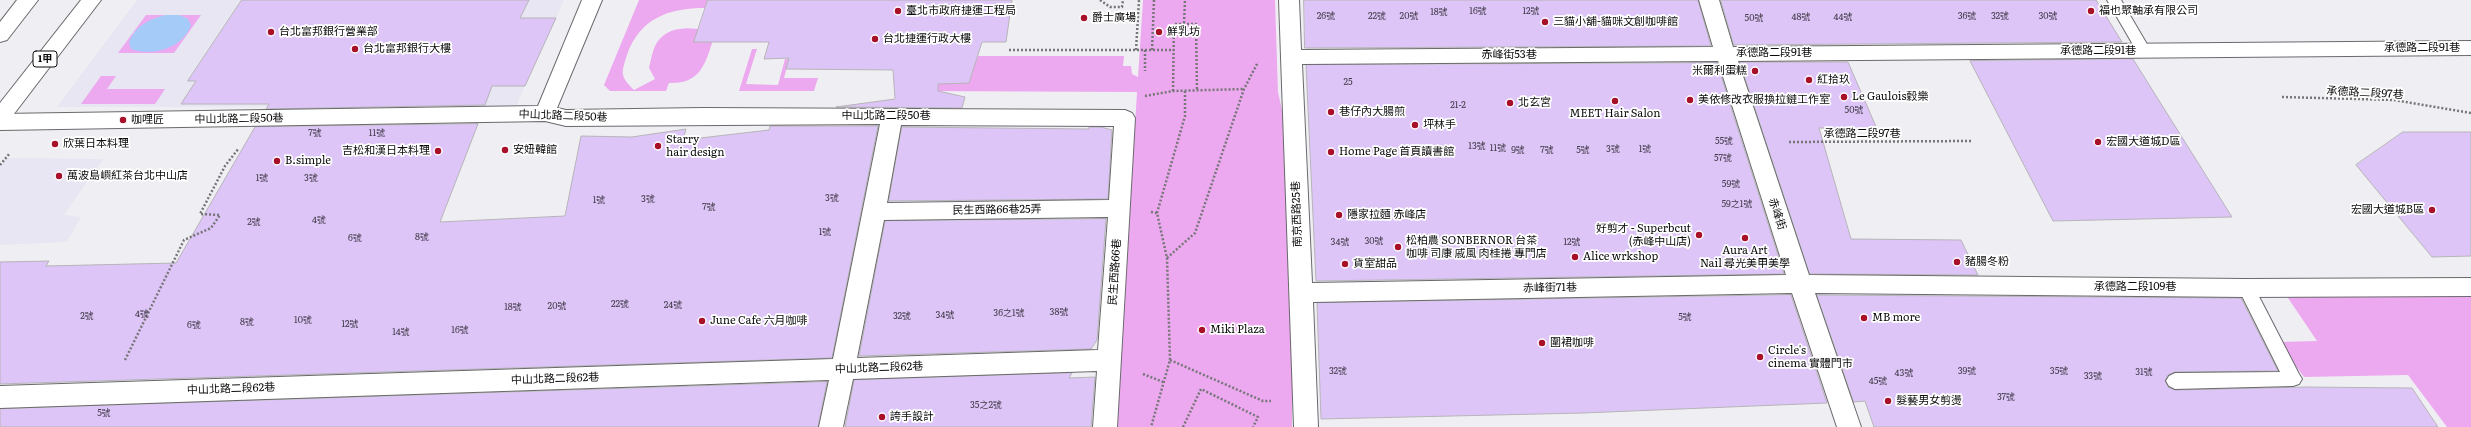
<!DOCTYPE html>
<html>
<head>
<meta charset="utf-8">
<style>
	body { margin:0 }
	canvas { display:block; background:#efeff3 }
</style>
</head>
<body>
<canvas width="2471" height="427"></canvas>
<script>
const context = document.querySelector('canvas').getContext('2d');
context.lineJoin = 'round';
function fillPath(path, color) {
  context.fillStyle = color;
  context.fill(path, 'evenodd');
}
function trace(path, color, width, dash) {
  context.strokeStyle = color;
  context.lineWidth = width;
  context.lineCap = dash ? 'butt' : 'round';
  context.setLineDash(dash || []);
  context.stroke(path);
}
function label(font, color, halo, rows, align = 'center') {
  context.font = font + ' Literata,"Noto Sans TC",serif';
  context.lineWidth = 3.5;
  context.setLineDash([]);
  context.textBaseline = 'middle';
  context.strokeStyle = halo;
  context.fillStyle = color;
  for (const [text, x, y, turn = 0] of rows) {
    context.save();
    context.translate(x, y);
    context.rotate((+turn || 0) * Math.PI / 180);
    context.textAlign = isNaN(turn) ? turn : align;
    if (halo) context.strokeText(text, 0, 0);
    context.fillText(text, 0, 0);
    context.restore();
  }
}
fillPath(new Path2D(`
	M137 0H564L516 106 57 107Z
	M6 158 103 159 64 215 81 217 67 242 0 245V167Z`), '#e7e6f2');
fillPath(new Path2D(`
	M639 0H708L705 8C669 8 640 18 627 55 621 74 620 76 634 90L655 79 649 68C651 60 653 47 658 41 670 25 692 27 708 31L713 40C705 65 700 84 669 83L666 91H610L604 85Z
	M1143 0H1275L1278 92 1289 142 1298 383 1292 400V427H1116L1137 92 912 91 977 59 978 56H1124L1123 66H1131L1132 74 1138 77Z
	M146 15H201L174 53H118ZM166 15H179L188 19 132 34 153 19Z
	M752 49H757L746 84 778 85 785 59H789L784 78H818L814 91H739Z
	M101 76H116L107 89H165L155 104H81Z
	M2286 295 2471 297V427H2447L2408 375 2304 377 2278 342 2317 341Z`), '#eda9ef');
fillPath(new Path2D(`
	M166 15H179L188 19 191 25C183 48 153 57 131 49L129 42C136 25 150 19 166 15Z`), '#a5ccf8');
const building = new Path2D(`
	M242 0H529L520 18H556L525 86H492L485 105 266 109 269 104H181L196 81H188Z
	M708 0H1012L1006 42H982L969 83 938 84V91L965 97 962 108 836 107 895 99 893 70 786 69 789 58 764 59 769 42H694Z
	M1304 0H1698L1711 46 1305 48Z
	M1721 0H2096L2122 42 1734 45Z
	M2133 59 2148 83 2232 217 2053 221 1970 61Z
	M1740 62H1848L1877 129 1819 128 1851 239 1961 240 1978 275 1810 274Z
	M1717 63 1784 274 1316 281 1306 65Z
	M478 124 440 222 565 216 581 136 632 137 686 129 683 140 769 130 770 126H878L832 358 0 384V262L49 261 46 266 176 263 255 127Z
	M902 127 1089 129V127H1101L1112 130 1108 199 889 201Z
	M2403 132H2471V256L2432 257 2356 165Z
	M1106 219 1097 340 1091 349 859 356 885 221Z
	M1791 295 1827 403 1583 413 1321 419 1317 303Z
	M1817 295 2241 298 2278 371 2175 372 2168 375 2165 380 2168 387 2175 390 2305 387 2412 388 2438 427H1874L1865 401 1854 402Z
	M1072 373 1069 378 1095 377 1091 427H845L854 380Z
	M827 382 818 427H0V409Z`);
fillPath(building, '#dec5f7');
trace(building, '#b6b4b8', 1);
const service = new Path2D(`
	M2107 0H2121L2151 51 2149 55H2139Z
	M2246 281 2252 283 2299 374 2302 379 2299 384 2293 386 2175 389 2169 386 2166 381 2169 376 2175 373 2280 372 2238 288 2240 283Z`);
const minor = new Path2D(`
	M582 0H602L557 108 566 110 703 108 1125 110 1132 113 1135 118 1117 427H1093L1097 371 853 379 843 427H819L829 380 0 408V386L833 359 880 124 566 126 545 121 0 130V114L538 106ZM901 125 1114 126 1109 200 887 203ZM1108 217 1098 350 857 358 884 220Z
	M1279 0H1299L1301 50 1713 47 1699 0H1719L1733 47 2471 41V55L1738 61 1809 275 2246 279 2471 278V296L2246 297 1815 293 1861 427H1837L1792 293 1313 302 1318 427H1294ZM1718 61 1786 275 1312 283 1302 64Z`);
const primary = new Path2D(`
	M17 0H38L7 40 0 42V22Z
	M81 0H101L7 123 0 126V103Z`);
trace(service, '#6a6a6e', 2);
trace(minor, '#6a6a6e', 2);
trace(primary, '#6a6a6e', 2);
trace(new Path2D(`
	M1100 0 1110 7H1122L1123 0
	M1184 23 1185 0
	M1009 50H1174
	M1136 50 1139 0
	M1145 50V71
	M1152 50 1154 0
	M1173 91 1174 24H1196L1197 91
	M1145 96 1173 91 1244 89
	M2282 97 2394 100 2471 113
	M1789 142 1971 141
	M0 165 10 153
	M1151 212 1157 213 1167 258 1170 360 1151 427
	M1157 213 1185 116V91
	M1167 258 1195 233 1244 89 1258 62
	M125 360 184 240 211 228 220 215 200 214 225 166 239 148
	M1170 360 1263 401H1271
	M1143 374 1163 382
	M1183 427 1201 389 1258 417 1253 427`), '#767679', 2.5, [2, 2]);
fillPath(service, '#fff');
fillPath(minor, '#fff');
fillPath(primary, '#fff');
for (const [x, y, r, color] of [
	[898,11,4,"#a8102a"],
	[2091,11,4,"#a8102a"],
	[1084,18,4,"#a8102a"],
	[1545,22,4,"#a8102a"],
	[271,32,4,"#a8102a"],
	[1159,32,4,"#a8102a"],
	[875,39,4,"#a8102a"],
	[355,49,4,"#a8102a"],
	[1755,71,4,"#a8102a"],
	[1809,80,4,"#a8102a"],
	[1844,97,4,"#a8102a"],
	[1690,100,4,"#a8102a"],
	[1615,101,4,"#a8102a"],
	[1510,103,4,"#a8102a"],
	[1331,112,4,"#a8102a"],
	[123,120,4,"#a8102a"],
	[1415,125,4,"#a8102a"],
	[2098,142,4,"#a8102a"],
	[55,144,4,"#a8102a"],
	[658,146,4,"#a8102a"],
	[505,150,4,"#a8102a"],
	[438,151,4,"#a8102a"],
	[1331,152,4,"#a8102a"],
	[277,161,4,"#a8102a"],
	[59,176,4,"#a8102a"],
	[2432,210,4,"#a8102a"],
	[1339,215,4,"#a8102a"],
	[1699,235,4,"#a8102a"],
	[1745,238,4,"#a8102a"],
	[1398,247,4,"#a8102a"],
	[1575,257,4,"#a8102a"],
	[1957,262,4,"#a8102a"],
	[1345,264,4,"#a8102a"],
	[1864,318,4,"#a8102a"],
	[702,321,4,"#a8102a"],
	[1202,330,4,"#a8102a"],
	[1542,343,4,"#a8102a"],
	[1760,357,4,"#a8102a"],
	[1888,401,4,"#a8102a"],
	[882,417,4,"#a8102a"]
]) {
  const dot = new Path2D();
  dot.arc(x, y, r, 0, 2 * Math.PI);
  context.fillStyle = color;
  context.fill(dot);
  trace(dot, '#fff', 1.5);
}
label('9px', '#403a48', null, [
	["16號",1478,11],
	["12號",1531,11],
	["18號",1439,12],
	["26號",1326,16],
	["22號",1377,16],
	["20號",1409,16],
	["36號",1967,16],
	["32號",2000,16],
	["30號",2048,16],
	["48號",1801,17],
	["44號",1843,17],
	["50號",1754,18],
	["25",1348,82],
	["21-2",1458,105],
	["50號",1854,110],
	["7號",315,133],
	["11號",377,133],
	["55號",1724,141],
	["13號",1477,146],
	["11號",1498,148],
	["3號",1613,149],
	["1號",1645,149],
	["9號",1518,150],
	["7號",1547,150],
	["5號",1583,150],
	["57號",1723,158],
	["1號",262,178],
	["3號",311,178],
	["59號",1731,184],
	["3號",832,198],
	["3號",648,199],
	["1號",599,200],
	["59之1號",1737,204],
	["7號",709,207],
	["4號",319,220],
	["2號",254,222],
	["1號",825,232],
	["8號",422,237],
	["6號",355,238],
	["30號",1374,241],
	["34號",1340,242],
	["12號",1572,242],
	["22號",620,304],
	["24號",673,305],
	["20號",557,306],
	["18號",513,307],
	["38號",1059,312],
	["36之1號",1009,313],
	["4號",142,314],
	["34號",945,315],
	["2號",87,316],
	["32號",902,316],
	["5號",1685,317],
	["10號",303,320],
	["8號",247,322],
	["12號",350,324],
	["6號",194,325],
	["16號",460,330],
	["14號",401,332],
	["32號",1338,371],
	["39號",1967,371],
	["35號",2059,371],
	["31號",2144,372],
	["43號",1904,373],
	["33號",2093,376],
	["45號",1878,381],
	["37號",2006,397],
	["35之2號",986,405],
	["5號",104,413]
]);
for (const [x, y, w] of [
	[45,59,24]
]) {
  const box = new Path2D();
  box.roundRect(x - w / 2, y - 8, w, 16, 3);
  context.fillStyle = '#fff';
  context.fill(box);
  trace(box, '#0b0b0d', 1);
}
label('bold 10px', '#0b0b0d', null, [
	["1甲",45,59]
]);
label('11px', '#0b0b0d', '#fff', [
	["臺北市政府捷運工程局",906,11],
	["福也聚軸承有限公司",2099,11],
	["爵士廣場",1092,18],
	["三貓小舖-貓咪文創咖啡館",1553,22],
	["台北富邦銀行營業部",279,32],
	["鮮乳坊",1167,32],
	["台北捷運行政大樓",883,39],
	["台北富邦銀行大樓",363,49],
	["米爾利蛋糕",1747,71,"right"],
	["紅拾玖",1817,80],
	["Le Gaulois穀樂",1852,97],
	["美依修改衣服換拉鏈工作室",1698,100],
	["北玄宮",1518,103],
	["巷仔內大腸煎",1339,112],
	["MEET Hair Salon",1615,114,"center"],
	["咖哩匠",131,120],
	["坪林手",1423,125],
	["Starry",666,140],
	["hair design",666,153],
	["宏國大道城D區",2106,142],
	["欣葉日本料理",63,144],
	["安妞韓館",513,150],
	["吉松和漢日本料理",430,151,"right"],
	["Home Page 首頁讀書館",1339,152],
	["B.simple",285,161],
	["萬波島嶼紅茶台北中山店",67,176],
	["宏國大道城B區",2424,210,"right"],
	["隱家拉麵 赤峰店",1347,215],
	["好剪才 - Superbcut",1691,229,"right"],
	["(赤峰中山店)",1691,242,"right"],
	["松柏農 SONBERNOR 台茶",1406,241],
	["咖啡 司康 戚風 肉桂捲 專門店",1406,254],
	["Aura Art",1745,251,"center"],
	["Nail 尋光美甲美學",1745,264,"center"],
	["Alice wrkshop",1583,257],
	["豬腸冬粉",1965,262],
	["貨室甜品",1353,264],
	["MB more",1872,318],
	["June Cafe 六月咖啡",710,321],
	["Miki Plaza",1210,330],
	["圍裙咖啡",1550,343],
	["Circle's",1768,351],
	["cinema 實體門市",1768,364],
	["髮藝男女剪燙",1896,401],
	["誇手設計",890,417]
], 'left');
label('11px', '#0b0b0d', '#fff', [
	["承德路二段91巷",2422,48],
	["承德路二段91巷",2098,51],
	["承德路二段91巷",1774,53],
	["赤峰街53巷",1509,55],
	["承德路二段97巷",2365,93,3],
	["中山北路二段50巷",563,116,2],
	["中山北路二段50巷",886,116],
	["中山北路二段50巷",239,119,-1],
	["承德路二段97巷",1862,134],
	["民生西路66巷25弄",997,210,-1],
	["南京西路25巷",1297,214,-92],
	["赤峰街",1777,214,72],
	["民生西路66巷",1115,272,-86],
	["承德路二段109巷",2135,287],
	["赤峰街71巷",1550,288,-1],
	["中山北路二段62巷",879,368,-2],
	["中山北路二段62巷",555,379,-2],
	["中山北路二段62巷",231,389,-2]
]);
</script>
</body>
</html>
